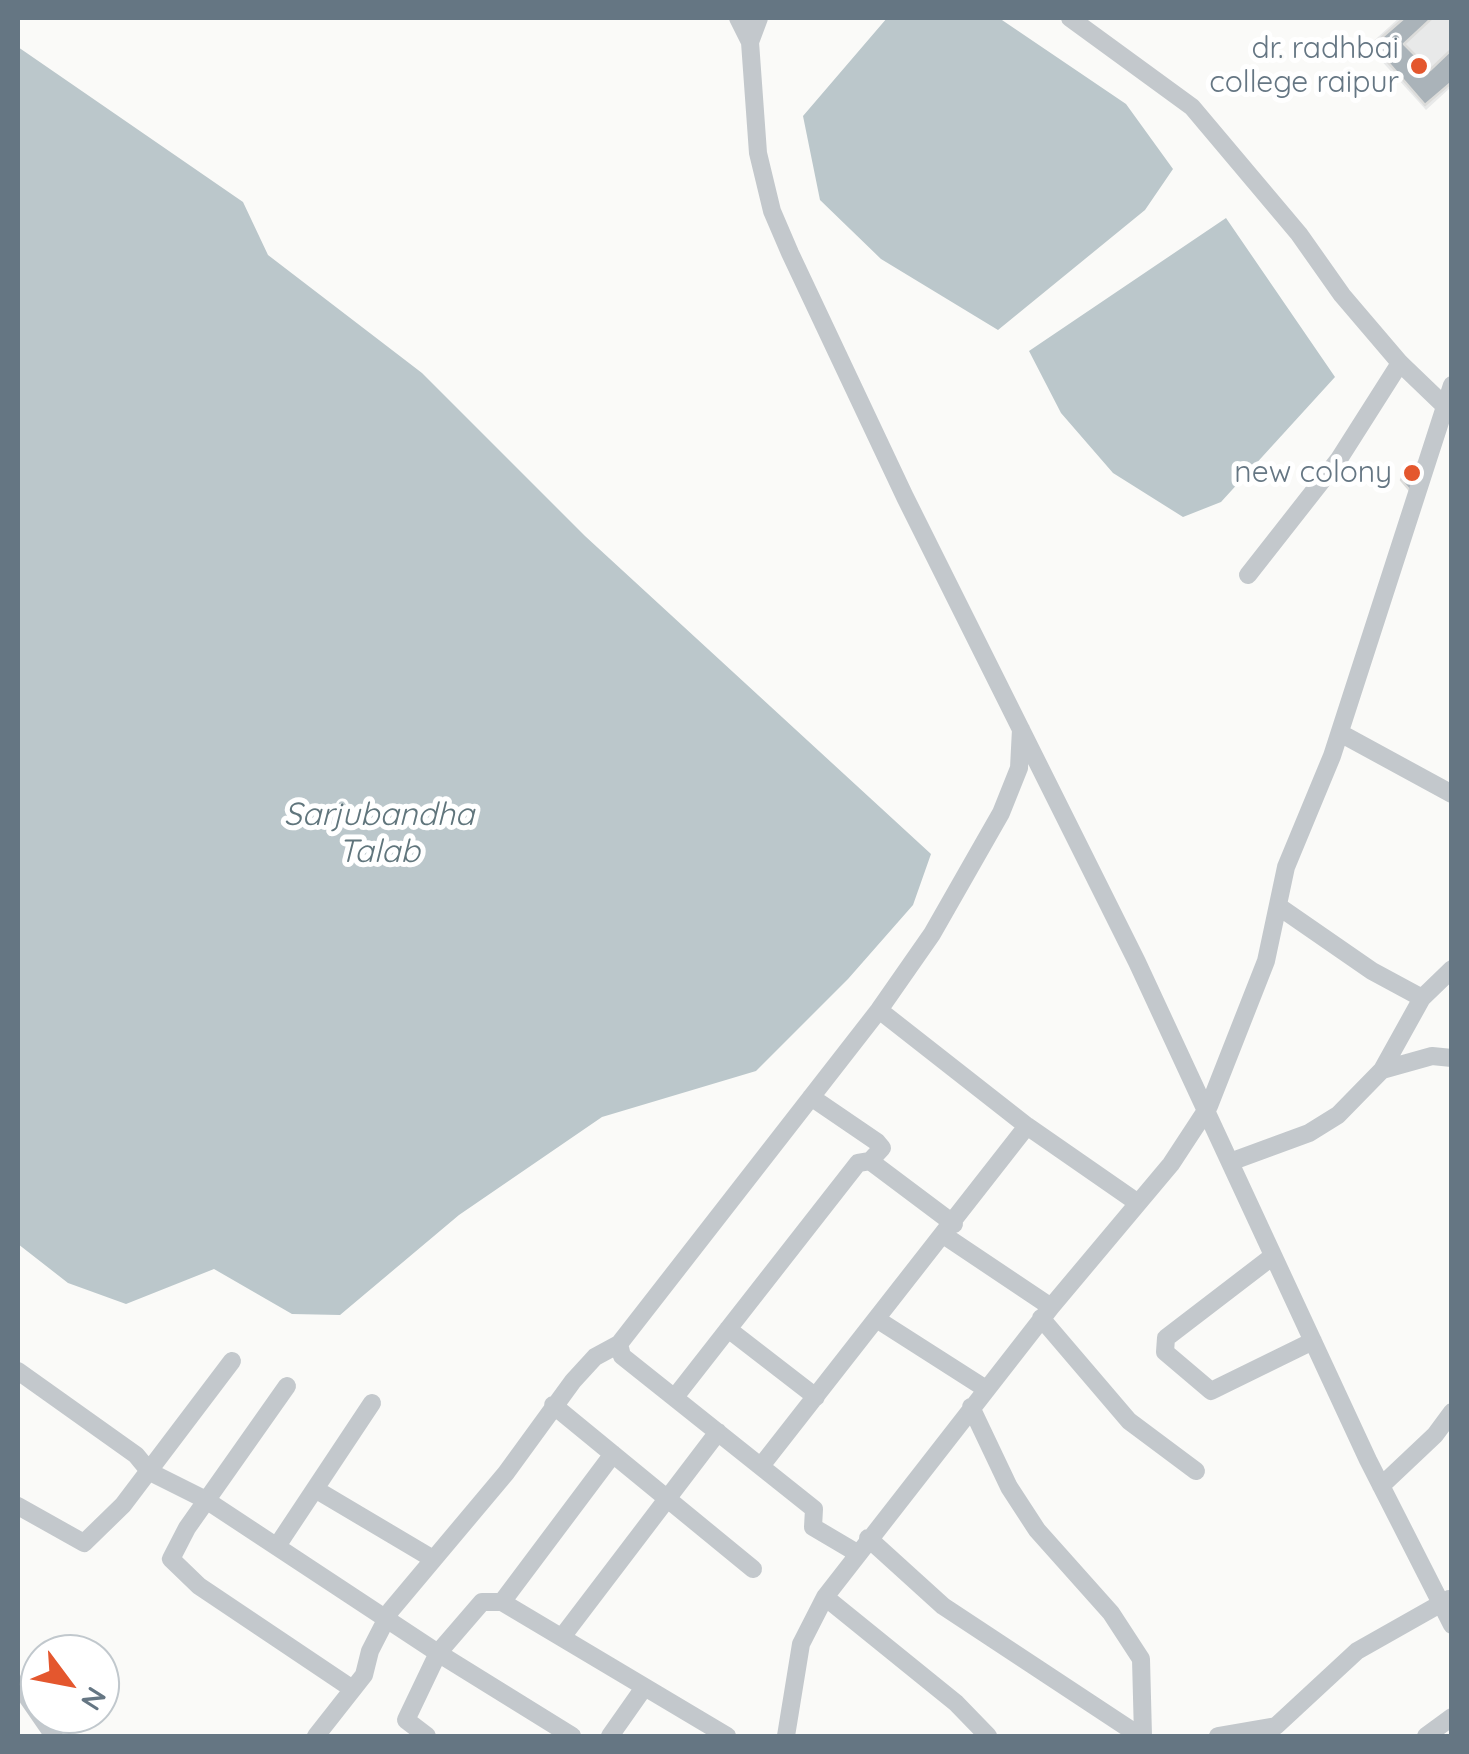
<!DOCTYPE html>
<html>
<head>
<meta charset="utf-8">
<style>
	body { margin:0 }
	#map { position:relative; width:1469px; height:1754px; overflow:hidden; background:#fafaf8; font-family:Quicksand,sans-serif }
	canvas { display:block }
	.frame { position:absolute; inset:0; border:20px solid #657683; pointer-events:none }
	.north { position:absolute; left:20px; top:1634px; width:100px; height:100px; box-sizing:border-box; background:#fff; border:2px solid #c1c8cd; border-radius:50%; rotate:122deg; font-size:28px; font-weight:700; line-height:40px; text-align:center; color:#657683 }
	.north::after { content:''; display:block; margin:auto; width:35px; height:45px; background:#e4572e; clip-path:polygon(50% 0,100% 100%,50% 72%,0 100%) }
</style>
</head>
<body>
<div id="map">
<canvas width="1469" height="1754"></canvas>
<div class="frame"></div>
<div class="north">N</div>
</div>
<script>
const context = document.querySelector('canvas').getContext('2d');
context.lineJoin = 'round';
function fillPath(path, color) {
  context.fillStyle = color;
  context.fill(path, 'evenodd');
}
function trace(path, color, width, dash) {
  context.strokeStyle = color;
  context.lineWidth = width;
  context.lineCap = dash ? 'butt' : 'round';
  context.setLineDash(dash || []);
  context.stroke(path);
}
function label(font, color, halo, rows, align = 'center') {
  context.font = font + ' Quicksand,sans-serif';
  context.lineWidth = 10;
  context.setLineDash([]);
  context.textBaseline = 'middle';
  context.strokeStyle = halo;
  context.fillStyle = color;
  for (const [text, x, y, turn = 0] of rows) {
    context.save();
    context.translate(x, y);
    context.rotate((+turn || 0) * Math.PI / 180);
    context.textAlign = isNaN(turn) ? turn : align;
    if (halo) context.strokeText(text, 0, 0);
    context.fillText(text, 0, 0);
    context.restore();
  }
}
fillPath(new Path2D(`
	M1399 18H1451V87L1426 110 1368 46Z`), '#e8e9e9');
fillPath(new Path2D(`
	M887 18H999L1126 104 1173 169 1145 210 998 330 881 259 820 200 803 116Z
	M18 47 243 202 268 255 422 373 585 536 931 854 913 905 848 979 756 1071 602 1117 459 1215 340 1315 292 1314 214 1269 126 1304 68 1283 18 1244Z
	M1226 218 1335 377 1221 502 1183 517 1113 473 1061 413 1029 351Z`), '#bbc7cb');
const building = new Path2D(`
	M1404 18H1432L1404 44 1430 70 1452 49V82L1425 105 1373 45Z
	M1424 461 1412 493 1401 480 1408 466Z`);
fillPath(building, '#aab3b9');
trace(building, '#dcdcda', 2.5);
trace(new Path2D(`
	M738 18 750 42 758 153 772 211 790 253 905 497 1137 962 1368 1460 1452 1625
	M1070 18 1192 107 1299 234 1342 295 1400 363 1451 412
	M750 42 759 18
	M1248 575 1339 459 1400 363
	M1340 733 1452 794
	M1278 906 1372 971 1422 998
	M879 1010 1027 1126 1138 1203
	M1382 1070 1432 1056 1452 1058
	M811 1097 877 1142 882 1148 870 1161
	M1230 1162 1309 1133 1338 1115 1382 1070 1422 998 1452 969
	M945 1236 1051 1307
	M1273 1256 1166 1338 1165 1352 1211 1391 1313 1341
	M1041 1318 1129 1421 1196 1471
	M878 1320 986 1389
	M728 1329 816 1397
	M619 1344 622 1356 814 1509 813 1527 857 1553
	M18 1371 136 1455 150 1472 206 1500 438 1653 482 1602H502L727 1736
	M287 1386 187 1528 171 1559 199 1586 351 1688
	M675 1397 858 1163 870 1161 954 1224
	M553 1405 753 1569
	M971 1407 1009 1487 1037 1530 1111 1613 1141 1659 1143 1736
	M761 1466 1027 1126
	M1381 1486 1435 1435 1452 1412
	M315 1489 433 1559
	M18 1506 84 1543 123 1505 232 1361
	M868 1538 943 1606 1140 1736
	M277 1546 372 1403
	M825 1597 956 1703 988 1736
	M502 1602 613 1454
	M562 1637 718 1432
	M18 1684 54 1736
	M316 1736 364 1675 370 1651 391 1610 506 1473 573 1381 595 1357 619 1344 879 1010 932 934 1001 813 1019 768 1021 729
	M427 1736 406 1720 438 1653 572 1736
	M610 1736 643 1689
	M786 1736 801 1644 825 1597 1051 1307 1171 1164 1209 1106 1266 961 1286 867 1332 756 1452 385
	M1218 1736 1276 1726 1357 1651 1449 1599
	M1426 1736 1452 1717`), '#c3c8cc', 18);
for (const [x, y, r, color] of [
	[1419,66,10,"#e4572e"],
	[1412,473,10,"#e4572e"]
]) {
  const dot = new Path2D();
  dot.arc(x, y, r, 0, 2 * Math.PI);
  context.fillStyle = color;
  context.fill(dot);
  trace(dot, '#fff', 4);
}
label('30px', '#657683', '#fff', [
	["dr. radhbai",1399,49],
	["college raipur",1399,83],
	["new colony",1392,473]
], 'right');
label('italic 32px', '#60757c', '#fff', [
	["Sarjubandha",379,815],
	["Talab",379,852]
]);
</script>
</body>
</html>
